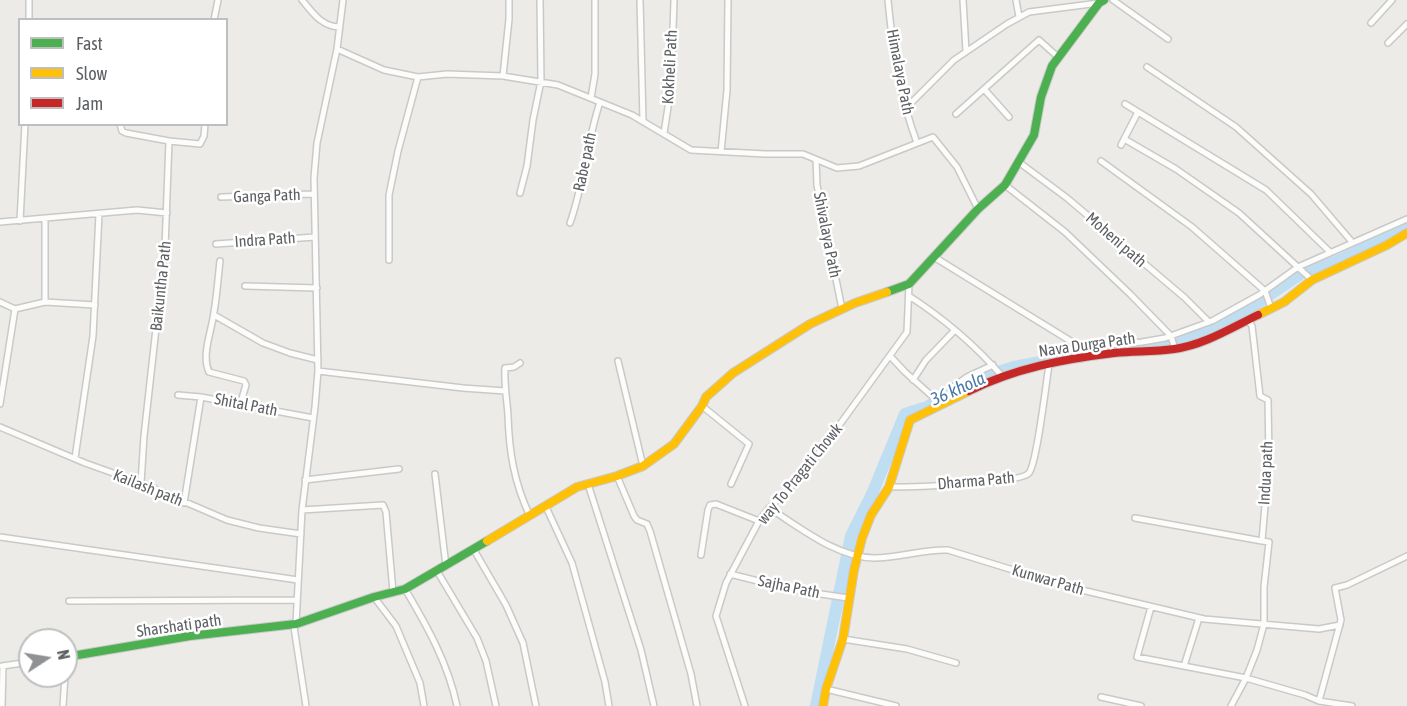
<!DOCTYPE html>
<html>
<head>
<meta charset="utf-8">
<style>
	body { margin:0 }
	#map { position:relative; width:1407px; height:706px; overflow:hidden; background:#ecebe7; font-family:"Asap Condensed",sans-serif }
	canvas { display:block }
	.legend { position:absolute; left:18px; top:18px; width:210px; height:108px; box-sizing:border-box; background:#fff; border:2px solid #bebfc1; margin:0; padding:8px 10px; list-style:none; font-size:18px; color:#5d6064 }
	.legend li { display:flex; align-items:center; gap:12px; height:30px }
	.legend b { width:30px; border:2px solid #bebfc1 }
	.north { position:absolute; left:18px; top:628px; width:60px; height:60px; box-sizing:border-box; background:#fff; border:2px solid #bebfc1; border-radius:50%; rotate:78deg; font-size:16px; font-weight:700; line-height:24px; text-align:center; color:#5d6064 }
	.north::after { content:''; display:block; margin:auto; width:21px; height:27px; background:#8f9192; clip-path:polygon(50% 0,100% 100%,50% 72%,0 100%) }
</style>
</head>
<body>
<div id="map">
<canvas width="1407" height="706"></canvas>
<ul class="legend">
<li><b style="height:8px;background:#4caf50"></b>Fast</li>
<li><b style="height:8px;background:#ffc107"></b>Slow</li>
<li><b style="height:8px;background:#c62828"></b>Jam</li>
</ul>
<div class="north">N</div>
</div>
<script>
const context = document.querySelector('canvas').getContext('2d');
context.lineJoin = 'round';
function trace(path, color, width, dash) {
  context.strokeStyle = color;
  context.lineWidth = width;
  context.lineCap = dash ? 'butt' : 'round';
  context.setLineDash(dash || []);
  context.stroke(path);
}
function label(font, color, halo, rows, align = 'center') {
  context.font = font + ' "Asap Condensed",sans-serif';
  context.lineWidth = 5;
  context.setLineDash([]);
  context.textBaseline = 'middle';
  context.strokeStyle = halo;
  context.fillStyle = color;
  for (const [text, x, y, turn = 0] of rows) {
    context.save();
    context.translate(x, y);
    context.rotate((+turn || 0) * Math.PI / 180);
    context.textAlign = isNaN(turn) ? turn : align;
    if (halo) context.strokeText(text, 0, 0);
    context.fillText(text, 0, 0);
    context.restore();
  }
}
trace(new Path2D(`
	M1310 271 1342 259 1407 226
	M816 706 851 536 872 494 905 414 927 407 973 380 1014 367 1115 348 1163 344 1205 332 1238 316 1299 275`), '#bfdef2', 12);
const street = new Path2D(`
	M302 0C313 13 321 26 339 27
	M640 0 643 121
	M888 0C893 52 899 94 917 143
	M963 0 966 51
	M1016 0 1019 17
	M1113 0 1168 39
	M29 20V0
	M214 20 218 0
	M1371 23 1392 0
	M1388 43 1407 24
	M337 49 384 70 418 77 447 74 503 76 558 85 632 115 691 150 765 154H803L837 168 859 166 933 137 957 167 978 209
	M1147 67 1236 127 1311 194 1352 242
	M503 76 509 19V0
	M984 89 1009 117
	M591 98 595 74V0
	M1125 104 1266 190 1330 252
	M904 110 954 60 1007 24 1029 12 1099 3
	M956 114 1039 40 1059 58
	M120 124 122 131 126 133 169 141
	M664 133 671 88 674 0
	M1126 140 1176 169 1239 213 1312 280
	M1121 145 1138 112
	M721 152 727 90 728 0
	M816 160 817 185 842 309
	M1101 161 1192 227 1265 291 1271 308
	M1020 163 1067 198 1185 298 1209 322
	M1005 185 1065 232 1130 294 1171 336 1175 349
	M520 193 527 166 533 120 541 81 540 0
	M221 197 314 194
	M45 219V302L95 305
	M20 221 25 124
	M0 222 137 210 167 213
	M570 223C584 184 587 141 600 102
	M216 244 315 237
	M934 257 1077 345 1080 348 1081 359
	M389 260V195L398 151 418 77
	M220 261C218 278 217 295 214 312 212 330 201 355 209 372L244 381 246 385 240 405
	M245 286 317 288
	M909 296C943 318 975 345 1002 376
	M0 302 15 309
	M214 315 263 343 290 353 318 360
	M1080 348 1142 342 1165 338 1212 321 1259 295 1298 267 1407 219
	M890 356 905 372 942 405
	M618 361 643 466
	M520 363 514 367 505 368C504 384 507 400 508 415 509 451 514 483 530 516
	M318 371 463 388 505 391
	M913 380 926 360 955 330
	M954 386 967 377 993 365
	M178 395 201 397 313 418
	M0 404 15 309 45 302
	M702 406 749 444 731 484
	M0 427 85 463 141 483 227 520 259 528 301 534
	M75 458 93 336 99 214
	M435 474 446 566
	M617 476 634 516 637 520 647 524 650 531 691 674 697 706
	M305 480 399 469
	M141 483 144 436 165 248 169 141 200 144 204 136 205 124
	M588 484 641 650 654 706
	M889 487C909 487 1020 484 1029 473 1037 463 1046 383 1049 365
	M184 503 201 397
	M546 507 572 563 605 682 609 706
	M769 508C801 528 836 557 874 558 899 558 923 549 948 550L1065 586 1204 619 1319 629 1340 625
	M302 510 383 505 386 512 393 592
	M1135 518 1262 541
	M0 537 298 580
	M474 550 506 605 523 643 536 706
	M701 555 708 510 710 505 716 504 759 521
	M437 571 477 638 486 661 496 706
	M730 574 794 590 848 598
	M405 589C427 626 448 663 457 706
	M374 597 396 626 420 683 424 706
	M69 601 296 600
	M1151 607 1137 657 1246 678 1305 695 1319 701 1352 706
	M843 639 907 649 956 663
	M2 666 30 662
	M1184 666 1199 618
	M826 689 896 706
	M1101 697 1141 706
	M1319 701 1341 620 1335 588 1347 585 1407 556
	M2 706 3 666
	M63 706 65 676
	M306 706 294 627 296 624 302 510 315 407 318 371 314 178 317 143 337 49 343 0
	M745 706 716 616 726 583 759 521 769 508 803 475 907 332 909 284
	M1231 706 1246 678 1257 650 1264 624V587L1269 542 1262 541 1269 458 1268 400 1260 396 1252 326 1248 320`);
const fast = new Path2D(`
	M887 292 909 284 978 209 1005 185 1034 135 1041 97 1052 66 1099 3 1104 0
	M66 657 190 636 296 624 374 597 405 589 487 541`);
const slow = new Path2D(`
	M1258 315 1284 302 1312 280 1387 245 1407 233
	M487 541 577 487 617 476 643 466 674 444 702 406 706 397 733 373 810 324 855 303 887 292
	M823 706 826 689 843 639 854 570 862 538 871 515 889 487 910 420 969 391`);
const jam = new Path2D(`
	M969 391C1015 368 1064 359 1114 353 1134 351 1154 352 1174 349 1204 345 1231 328 1258 315`);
trace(street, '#c9c9c9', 8);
trace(fast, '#c9c9c8', 10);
trace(slow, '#c9c9c8', 10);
trace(jam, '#c9c9c8', 10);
trace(street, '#fcfcfb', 5);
trace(fast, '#4caf50', 8);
trace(slow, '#ffc107', 8);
trace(jam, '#c62828', 8);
label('16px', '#5d6064', '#fff', [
	["Kokheli Path",670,67,-87],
	["Himalaya Path",900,72,79],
	["Rabe path",585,162,-78],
	["Ganga Path",267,196,-2],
	["Shivalaya Path",827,235,79],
	["Indra Path",265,240,-4],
	["Moheni path",1116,240,41],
	["Baikuntha Path",161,286,-84],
	["Nava Durga Path",1087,345,-8],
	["Shital Path",246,405,11],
	["Indua path",1266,473,-87],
	["way To Pragati Chowk",800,474,-51],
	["Dharma Path",976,481,-5],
	["Kailash path",148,488,22],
	["Kunwar Path",1048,580,16],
	["Sajha Path",789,587,12],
	["Sharshati path",179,626,-8]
]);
label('italic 18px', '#4a79a8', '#fff', [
	["36 khola",958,389,-24]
]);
</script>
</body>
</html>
